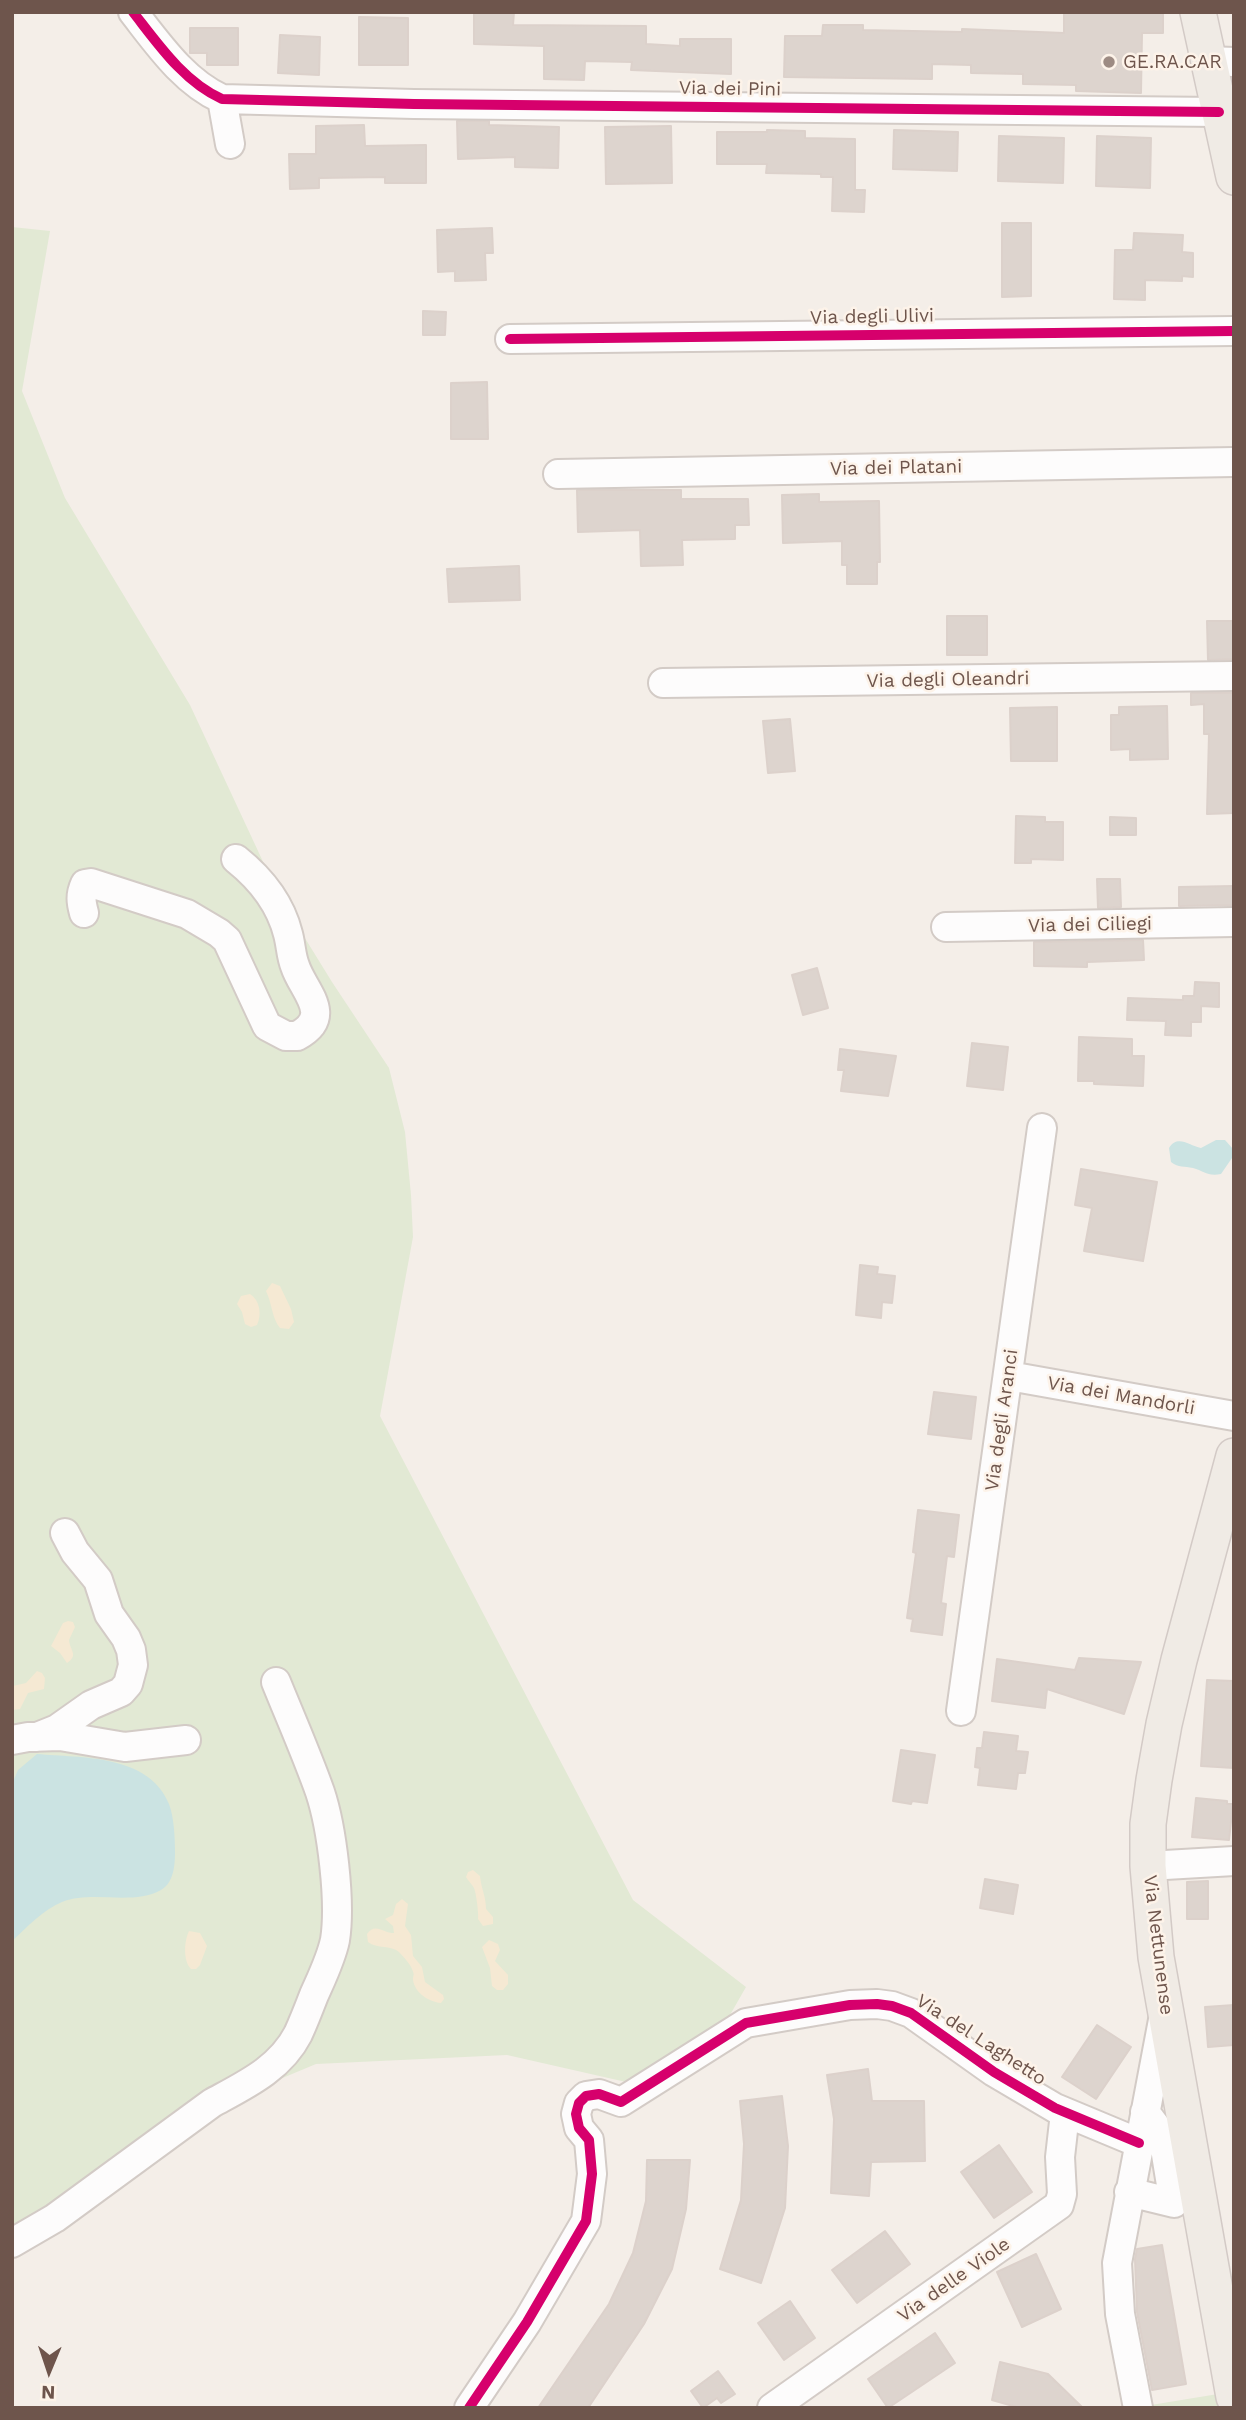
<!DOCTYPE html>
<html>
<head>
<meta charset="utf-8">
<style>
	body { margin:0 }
	#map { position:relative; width:1246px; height:2420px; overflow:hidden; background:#f4eee8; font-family:"Work Sans",sans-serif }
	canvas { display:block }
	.frame { position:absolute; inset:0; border:14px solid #6e554c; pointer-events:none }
	.north { position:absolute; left:14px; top:2336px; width:70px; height:70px; -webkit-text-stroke:5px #fdf3e9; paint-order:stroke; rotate:182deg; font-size:19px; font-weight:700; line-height:28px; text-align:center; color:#6e554c }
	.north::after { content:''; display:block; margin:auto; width:24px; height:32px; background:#6e554c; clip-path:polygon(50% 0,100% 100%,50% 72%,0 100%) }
</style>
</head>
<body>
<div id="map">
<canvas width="1246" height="2420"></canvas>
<div class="frame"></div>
<div class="north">N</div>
</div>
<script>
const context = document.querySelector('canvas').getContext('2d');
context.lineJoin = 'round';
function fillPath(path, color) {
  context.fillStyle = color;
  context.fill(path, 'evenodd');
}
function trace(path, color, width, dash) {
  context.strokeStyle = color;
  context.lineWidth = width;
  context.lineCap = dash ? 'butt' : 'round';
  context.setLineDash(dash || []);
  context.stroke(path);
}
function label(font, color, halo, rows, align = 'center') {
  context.font = font + ' "Work Sans",sans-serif';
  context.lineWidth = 5;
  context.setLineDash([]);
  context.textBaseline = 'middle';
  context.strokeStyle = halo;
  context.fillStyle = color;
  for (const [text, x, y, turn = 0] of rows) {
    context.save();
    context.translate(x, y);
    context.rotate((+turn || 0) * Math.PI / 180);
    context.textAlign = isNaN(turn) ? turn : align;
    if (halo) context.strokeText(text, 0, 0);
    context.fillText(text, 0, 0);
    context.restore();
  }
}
fillPath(new Path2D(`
	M12 227 50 231 22 391 65 498 190 705 279 896 332 982 389 1068 405 1132 411 1195 413 1237 380 1416 633 1900 746 1987 730 2015 626 2082 507 2055 316 2064 225 2102 12 2253Z
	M1218 2394 1221 2408H1152L1151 2405Z`), '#e2e9d4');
fillPath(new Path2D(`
	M272 1283 280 1286 291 1309 294 1322 289 1329 280 1328C272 1319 272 1303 266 1291Z
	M250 1294C260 1300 262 1315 257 1325L251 1327 245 1324 242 1312 237 1304 241 1296Z
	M68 1621 73 1622 75 1627 69 1640C70 1651 79 1655 67 1663L60 1653 51 1646 63 1623Z
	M37 1671 42 1673 45 1678 44 1689 28 1693 20 1709 12 1710 13 1686 26 1683Z
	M473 1870 480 1876C481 1888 486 1896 486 1909L493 1917V1924L483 1926 478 1919C479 1914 476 1892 474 1888 472 1884 468 1881 466 1877L468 1872Z
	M402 1899 408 1904 405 1926 411 1935 413 1956 422 1967 425 1982 443 1995 444 1999 441 2003C429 2002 415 1993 413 1980 413 1974 415 1976 412 1969 410 1964 403 1956 399 1952 391 1945 377 1949 368 1942L367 1934C375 1922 383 1933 394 1933L393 1926 385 1919 393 1915 396 1904Z
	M189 1931 200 1933 207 1946 200 1965 196 1969H191C183 1961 184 1941 189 1931Z
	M489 1940 498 1944 500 1950 495 1961 508 1975V1984L503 1990H497L492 1986 490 1968 482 1947Z`), '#f5e9d3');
fillPath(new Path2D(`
	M1216 1140H1225L1233 1149 1232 1158 1221 1174C1208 1177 1204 1171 1193 1168 1184 1166 1179 1168 1171 1162L1169 1148C1178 1134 1189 1146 1201 1148Z
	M37 1754C81 1758 149 1754 169 1804 174 1817 175 1838 175 1852 175 1864 174 1883 161 1890 132 1906 93 1890 62 1902 44 1909 26 1928 12 1941V1784L18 1770Z`), '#cbe3e2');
const building = new Path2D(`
	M474 12H514L513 25 646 26V44L680 46V39H731V74L631 70 632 62 585 61 584 80 544 79V46L474 44Z
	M1064 12H1163V33H1142L1141 93 1076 91V85L1023 84V74L971 73V65L932 64V79L784 77 785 36H822L823 25H863V30L962 32V29L1064 33Z
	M359 17 408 18V65H359Z
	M190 28H238V65H207V53H190Z
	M280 35 320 37 319 75 278 73Z
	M457 121H489V125L559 127 558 168 515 167V157L458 159Z
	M364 125 365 146 426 145V183H385V177L319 178V188L290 189 289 154H316V126Z
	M671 126 672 183 606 184 605 127Z
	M767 130 805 131V138L855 139V190H865L864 212 832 211 833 177H821V174L766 173 767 164H717V132H767Z
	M894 130 958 132 957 171 893 169Z
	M999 136 1064 138 1063 183 998 181Z
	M1097 136 1151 138 1150 188 1096 186Z
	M1002 223H1031V296L1002 297Z
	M492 228 493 253H485L486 280 455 281V271L438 272 437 230Z
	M1134 233 1183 235 1182 252 1193 253V277L1182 276V281L1145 280V300L1114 299 1115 250H1133Z
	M423 311 446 312 445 335H423Z
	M487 382 488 439H451V383Z
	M577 490H681V499H748L749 525H735V539L682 540 683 565 641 566 640 530 578 532Z
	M819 494V502L879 501 880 562H877V584H847V565H842V541L783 543 782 495Z
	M519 566 520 600 449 602 447 569Z
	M947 616H987V655H947Z
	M1207 621H1234V659L1208 660Z
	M1191 693H1234V813L1207 814 1209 734H1204V704L1191 705Z
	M1167 706 1168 759 1130 760V749L1111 750V715H1119V707Z
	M1057 707V761H1011L1010 708Z
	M790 719 795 771 768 773 763 721Z
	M1016 816 1045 817V822H1063V860L1031 859V863H1015Z
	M1110 817 1136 818V835H1110Z
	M1097 879H1120L1121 907 1098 908Z
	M1234 886V905L1179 906V887Z
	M1143 940 1144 960 1087 962V967L1034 966V942Z
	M817 968 828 1008 803 1015 792 975Z
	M1195 982 1219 983V1007L1201 1006V1022H1191V1036L1165 1035 1166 1021 1127 1020 1128 998 1183 1000V996H1194Z
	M1079 1037 1132 1039V1056H1144L1143 1086 1094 1084V1081H1078Z
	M972 1043 1008 1047 1003 1090 967 1086Z
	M840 1049 896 1056 888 1096 841 1091 844 1070H838Z
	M1081 1169 1157 1182 1143 1261 1084 1251 1092 1208 1075 1205Z
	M860 1265 878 1267 877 1274 895 1276 892 1303 882 1302 881 1318 856 1315Z
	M934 1392 976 1397 971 1439 928 1434Z
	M918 1510 959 1515 954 1557 947 1556 941 1603 946 1604 942 1635 911 1631 913 1619 907 1618 916 1553 913 1552Z
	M1079 1658 1141 1662 1124 1714 1047 1689 1045 1708 992 1701 997 1659 1075 1670Z
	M1207 1680 1234 1681V1768L1201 1766Z
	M984 1732 1018 1736 1016 1751 1028 1752 1025 1773H1018L1016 1789 978 1785 980 1768 975 1767 977 1748H982Z
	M901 1750 935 1755 927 1803 912 1801 911 1804 893 1801Z
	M1196 1798 1227 1801V1804H1233L1229 1840 1192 1837Z
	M985 1879 1018 1885 1013 1914 980 1908Z
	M1208 1881V1919H1187V1882Z
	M1234 2005V2045L1208 2047 1205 2007Z
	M1097 2025 1131 2047 1096 2099 1062 2077Z
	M868 2069 872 2101H924L925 2161 871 2162 869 2196 831 2193 834 2119 827 2075Z
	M782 2096 788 2146 785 2208 761 2283 720 2269 741 2200 744 2144 740 2101Z
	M999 2145 1032 2192 994 2218 961 2172Z
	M647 2160H690L686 2209 672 2269 644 2324 588 2408H538L609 2304 633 2253 646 2201Z
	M885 2231 910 2264 857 2303 832 2270Z
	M1162 2245 1186 2384 1152 2390 1137 2312 1135 2259 1137 2249Z
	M1036 2254 1061 2309 1022 2327 997 2272Z
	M790 2301 815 2338 784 2360 758 2323Z
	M935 2333 955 2363 888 2408 868 2379Z
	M1000 2362 1048 2374 1083 2408H1020L992 2400Z
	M718 2371 735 2394 721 2403 717 2398 703 2408 691 2391Z`);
fillPath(building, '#ddd4ce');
trace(building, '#dcd1cb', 2);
const minor = new Path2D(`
	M133 12C158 44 184 82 222 99L414 104 1219 112
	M1208 61 1234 62
	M222 99 230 144
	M510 339 1234 331
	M558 474 1234 462
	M663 683 1234 676
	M84 913C81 902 80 895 85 884L91 883 187 914 219 933 227 940 267 1026 286 1036H297C335 1016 303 991 295 966 291 956 291 945 288 934 280 902 261 879 236 859
	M946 927 1234 922
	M1009 1376 1234 1416
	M961 1711 1042 1128
	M37 1737 57 1729 91 1705 121 1692 128 1684 133 1665 131 1650 126 1638 109 1614 98 1580 75 1552 65 1533
	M12 1740 28 1737 60 1736 125 1747 186 1740
	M1148 1866 1234 1861
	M1129 2192 1174 2203 1163 2136 1145 2112
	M12 2243 55 2218 212 2103C245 2085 280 2069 298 2034 304 2021 309 2008 314 1995 322 1977 331 1959 335 1940 341 1902 332 1828 320 1792 307 1755 291 1719 276 1682
	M469 2408 527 2322 586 2221 592 2174 589 2140 579 2128 576 2114 579 2103 586 2096 599 2094 621 2102 746 2023 850 2005 877 2004 892 2006 911 2013 994 2072 1055 2108 1139 2143
	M772 2408 1059 2205 1062 2194 1060 2157 1065 2113
	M1138 2408 1120 2314 1117 2263 1163 2020`);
const major = new Path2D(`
	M1198 12 1234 177
	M1234 1456 1179 1660 1164 1724 1154 1780 1148 1824V1866L1156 1957 1234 2397`);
trace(minor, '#d3cbc6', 32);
trace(major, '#d3cac6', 38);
trace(minor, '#fdfcfc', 28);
trace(major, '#f0ebe5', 35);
trace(new Path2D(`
	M133 12C158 44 184 82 222 99L414 104 1219 112
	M510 339 1234 331
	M469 2408 527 2322 586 2221 592 2174 589 2140 579 2128 576 2114 579 2103 586 2096 599 2094 621 2102 746 2023 850 2005 877 2004 892 2006 911 2013 994 2072 1055 2108 1139 2143`), '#d6006c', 10);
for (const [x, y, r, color] of [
	[1109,62,7,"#9d8b83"]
]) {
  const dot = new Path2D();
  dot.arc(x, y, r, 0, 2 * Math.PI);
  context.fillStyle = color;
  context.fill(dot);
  trace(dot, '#fdf3e9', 2.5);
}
label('19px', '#6e554c', '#fdf3e9', [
	["GE.RA.CAR",1123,62]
], 'left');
label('19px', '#6e554c', '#fdf3e9', [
	["Via dei Pini",730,89,1],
	["Via degli Ulivi",872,317,-1],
	["Via dei Platani",896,468,-1],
	["Via degli Oleandri",948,680,-1],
	["Via dei Ciliegi",1090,925,-1],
	["Via dei Mandorli",1121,1396,10],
	["Via degli Aranci",1002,1420,-82],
	["Via Nettunense",1158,1945,83],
	["Via del Laghetto",981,2040,33],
	["Via delle Viole",954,2280,-35]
]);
</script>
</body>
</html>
